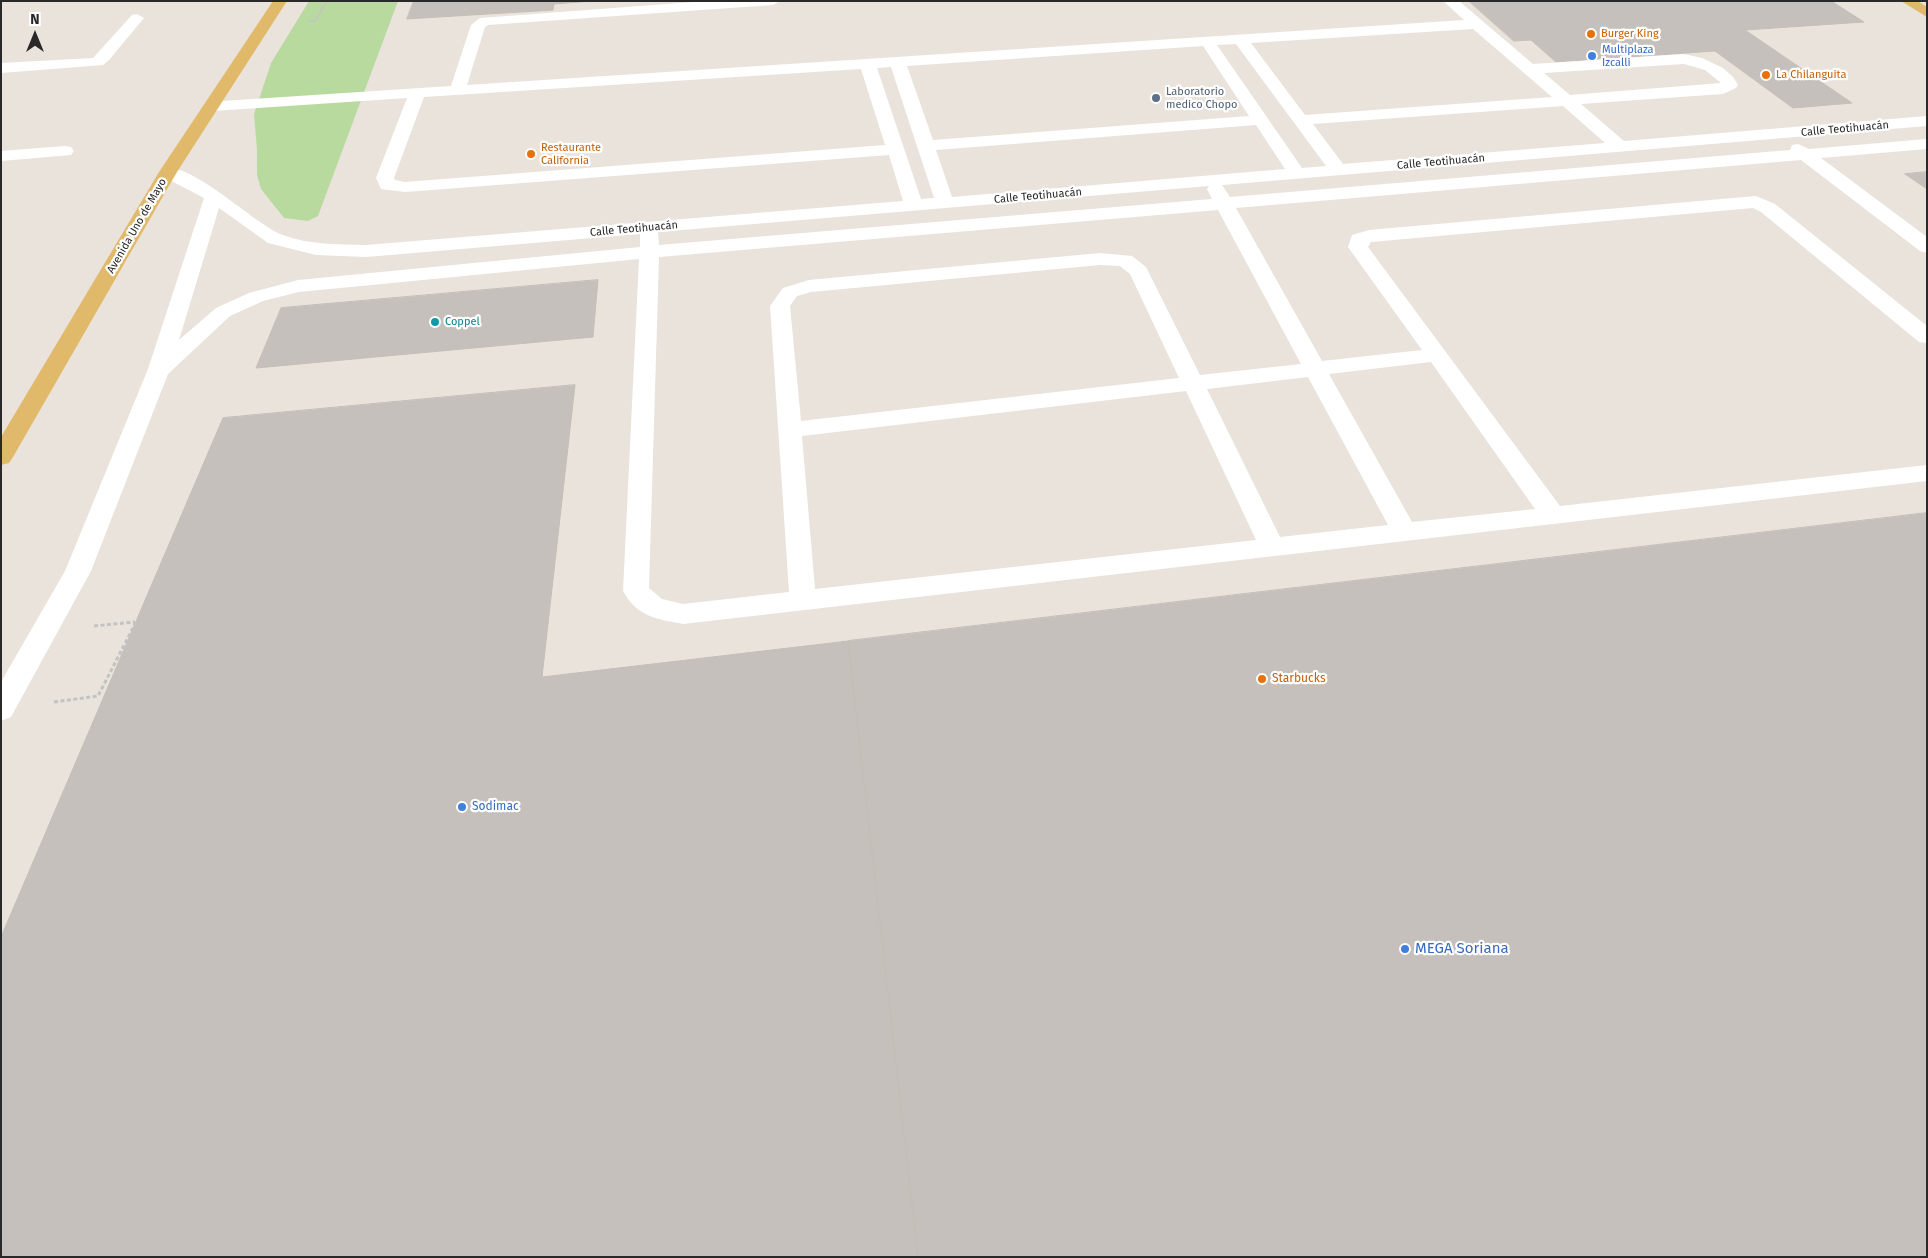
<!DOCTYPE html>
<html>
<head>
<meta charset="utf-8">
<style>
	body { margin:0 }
	#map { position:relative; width:1928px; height:1258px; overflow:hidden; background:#eae3dc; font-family:"Fira Sans",sans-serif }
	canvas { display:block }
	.frame { position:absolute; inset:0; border:2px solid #292929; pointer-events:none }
	.north { position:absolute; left:10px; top:10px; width:50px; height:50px; -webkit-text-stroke:4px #fff; paint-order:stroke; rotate:0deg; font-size:14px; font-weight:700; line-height:20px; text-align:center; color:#292929 }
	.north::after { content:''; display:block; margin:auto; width:18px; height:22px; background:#292929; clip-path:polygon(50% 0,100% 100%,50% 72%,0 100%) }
</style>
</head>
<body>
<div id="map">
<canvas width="1928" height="1258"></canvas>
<div class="frame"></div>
<div class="north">N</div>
</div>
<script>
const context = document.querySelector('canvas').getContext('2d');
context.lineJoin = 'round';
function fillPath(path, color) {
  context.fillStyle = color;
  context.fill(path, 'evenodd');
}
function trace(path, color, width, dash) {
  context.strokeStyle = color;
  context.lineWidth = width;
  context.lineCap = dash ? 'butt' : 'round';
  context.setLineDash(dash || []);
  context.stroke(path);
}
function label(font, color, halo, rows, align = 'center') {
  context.font = font + ' "Fira Sans",sans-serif';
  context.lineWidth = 4.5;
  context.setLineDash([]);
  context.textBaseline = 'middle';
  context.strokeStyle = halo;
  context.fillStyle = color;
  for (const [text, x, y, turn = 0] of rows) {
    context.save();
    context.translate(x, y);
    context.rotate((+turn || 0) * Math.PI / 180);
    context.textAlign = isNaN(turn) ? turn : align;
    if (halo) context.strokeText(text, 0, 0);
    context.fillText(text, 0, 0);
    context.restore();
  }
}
fillPath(new Path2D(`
	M309 1H398L318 216 308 221 284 218 261 189 257 175V150L254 114 271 63Z`), '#b9da9f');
const building = new Path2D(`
	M414 1H593L554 4 553 10 407 19Z
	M1469 1H1831L1864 22 1745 30 1852 103 1793 108 1715 51 1556 62 1531 40 1514 41Z
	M1927 172V189L1905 174Z
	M598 280 593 337 256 368 281 308Z
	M575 385 542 677 848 641 918 1257H1V937L223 418Z
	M1927 513V1257H918L848 641Z`);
fillPath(building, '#c5c0bc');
trace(building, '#c5beb6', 1);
trace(new Path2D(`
	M308 21H315L327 1`), '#c3c3c3', 2, [2.5, 1]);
trace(new Path2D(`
	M94 626 135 622
	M54 702 98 696 136 622`), '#c3c3c3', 3, [4, 2.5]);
fillPath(new Path2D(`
	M707 1H780L773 5 488 25 485 27 467 85 1464 20 1443 1H1459L1533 64 1684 54 1702 58 1723 68 1733 77 1738 85 1736 88 1723 94 1581 104 1624 141 1927 116V126L1222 185 1230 197 1790 150 1792 145 1798 144 1809 149 1927 139V149L1821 158 1927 237V253L1920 251 1801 160 1236 208 1322 361 1422 350 1348 247 1352 235 1369 230 1756 196 1775 204 1927 326V343L1919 342 1761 212 1753 208 1371 242 1368 247 1560 506 1927 465V481L683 624C657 619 637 617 623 591L639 259 299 292 263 301 230 316 168 374 91 571 11 717 1 721V682L65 571 148 369 204 198 162 176 159 172 162 168C192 161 255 225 283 235 309 245 338 244 366 245L903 201 889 155 405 192 381 189 376 178 407 98 213 111 207 110 205 106 207 102 451 86 471 25 480 18ZM1473 29 1552 97 1305 115 1251 43ZM1236 44 1326 166 1302 168 1217 45ZM1203 46 1249 116 933 140 907 66ZM1684 64 1705 70 1721 83 1570 95 1544 73ZM891 67 934 198 921 199 877 68ZM861 69 885 145 405 182 395 180 394 178 424 97ZM1563 106 1605 143 1343 164 1313 124ZM1256 125 1285 169 952 197 936 150ZM1209 186 1207 189 1212 199 659 245 658 232ZM219 208 268 243 316 255 366 257 640 234V247L298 280 249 293 216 308 179 340ZM1218 210 1301 364 1200 375 1146 267 1132 256 1100 253 809 280 783 288 770 306 789 592 683 604 662 599 649 588 659 257ZM1100 265 1120 266 1130 274 1179 378 801 421 790 306 797 296 811 292ZM1431 362 1535 509 1412 522 1329 374ZM1308 377 1388 525 1280 537 1207 389ZM1186 391 1256 540 815 589 802 436Z
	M137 14 144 18 109 60 103 65 1 73V63L93 58 132 15Z
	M65 146 71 147 74 151 71 155 1 161V151Z`), '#fff');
fillPath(new Path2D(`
	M273 1H287L177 172 13 457 9 463 1 465V437L159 172Z
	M1901 1H1918L1927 7V17Z`), '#e1b96a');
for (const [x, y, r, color] of [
	[1591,34,5,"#e8710a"],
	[1592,56,5,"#3f7fe0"],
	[1766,75,5,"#e8710a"],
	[1156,98,5,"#5c6f8a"],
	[531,154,5,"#e8710a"],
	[435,322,5,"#0f9aa8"],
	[1262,679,5,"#e8710a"],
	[462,807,5,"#3f7fe0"],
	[1405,949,5,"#3f7fe0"]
]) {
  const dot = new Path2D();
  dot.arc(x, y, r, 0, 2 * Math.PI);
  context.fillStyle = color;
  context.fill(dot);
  trace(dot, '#fff', 2);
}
label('11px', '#c56008', '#fff', [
	["Burger King",1601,34],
	["La Chilanguita",1776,75],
	["Restaurante",541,148],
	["California",541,161]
], 'left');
label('11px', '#366cbe', '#fff', [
	["Multiplaza",1602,50],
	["Izcalli",1602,63]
], 'left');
label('11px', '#4e5e75', '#fff', [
	["Laboratorio",1166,92],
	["medico Chopo",1166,105]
], 'left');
label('11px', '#292929', '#fff', [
	["Calle Teotihuacán",1845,129,-5],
	["Calle Teotihuacán",1441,162,-5],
	["Calle Teotihuacán",1038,196,-5],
	["Avenida Uno de Mayo",137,226,-60],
	["Calle Teotihuacán",634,229,-5]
]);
label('11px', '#0d838f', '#fff', [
	["Coppel",445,322]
], 'left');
label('12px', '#c56008', '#fff', [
	["Starbucks",1272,679]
], 'left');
label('12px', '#366cbe', '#fff', [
	["Sodimac",472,807]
], 'left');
label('15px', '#366cbe', '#fff', [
	["MEGA Soriana",1415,949]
], 'left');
</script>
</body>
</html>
